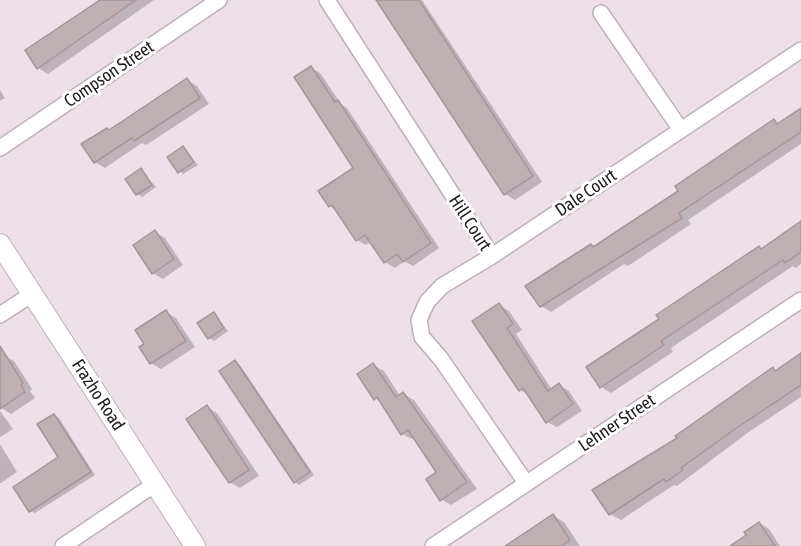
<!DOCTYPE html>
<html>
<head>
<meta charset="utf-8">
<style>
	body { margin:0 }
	canvas { display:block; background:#eee0e9 }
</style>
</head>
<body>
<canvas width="801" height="546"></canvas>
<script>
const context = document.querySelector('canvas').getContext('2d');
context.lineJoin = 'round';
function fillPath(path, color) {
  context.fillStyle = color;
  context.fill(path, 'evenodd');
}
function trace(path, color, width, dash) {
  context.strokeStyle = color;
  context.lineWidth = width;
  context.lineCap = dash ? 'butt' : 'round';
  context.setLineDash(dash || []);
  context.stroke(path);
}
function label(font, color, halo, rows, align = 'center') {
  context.font = font + ' "Asap Condensed",sans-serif';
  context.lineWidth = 6;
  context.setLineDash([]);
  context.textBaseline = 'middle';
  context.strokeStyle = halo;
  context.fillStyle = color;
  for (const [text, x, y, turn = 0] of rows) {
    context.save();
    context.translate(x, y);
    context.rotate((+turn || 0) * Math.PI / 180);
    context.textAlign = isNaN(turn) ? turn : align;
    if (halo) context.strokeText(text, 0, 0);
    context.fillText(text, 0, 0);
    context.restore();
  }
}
fillPath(new Path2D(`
	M98 0H154L48 74 38 68Z
	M377 0H422L542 182 515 200 505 194Z
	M311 68 320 73 341 104 347 108 439 248 413 266 404 261 395 268 385 262 371 242 366 245 357 240 336 210 330 206 355 169Z
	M187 80 197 86 209 104 146 145 142 143 105 168 95 162 110 131Z
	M0 90 5 98 0 101Z
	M801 109V144L688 220 691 224 628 266 624 264 551 312 541 306 591 246 594 248 680 191 774 121 779 124Z
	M183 148 198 165 183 174 179 171Z
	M141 170 156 187 142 197 137 194Z
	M801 224V264L796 268 793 266 671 348 673 352 611 393 601 387 661 319 759 248 762 249Z
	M155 232 165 238 183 265 163 279 153 273Z
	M499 305 509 311 522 330 516 334 552 390 559 385 569 391 582 411 557 427 547 422 530 396 520 390Z
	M166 312 176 318 195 347 161 369 151 363 146 344Z
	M214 314 228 331 214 341 209 338Z
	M0 353 14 361 32 389 30 391 35 398 11 414 0 407Z
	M801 355V397L746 434 677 486 674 485 621 520 610 514 679 438 773 369 776 371Z
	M235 362 240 365 314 475 299 485 295 482Z
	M373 365 384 371 400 396 403 394 414 400 477 489 451 505 441 499 438 473 415 438 412 439 402 434 382 403 375 398Z
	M207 407 217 413 259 476 240 488 230 482Z
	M0 411 13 429 0 437Z
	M54 415 59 418 95 475 35 513 30 511 60 458Z
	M0 444 17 472 1 483H0Z
	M553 516 564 522 580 546H514Z
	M759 523 769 529 780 546H733L748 536Z`), '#0003');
const building = new Path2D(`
	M100 0H136L37 69 25 50Z
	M376 0H419L533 176 504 195Z
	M311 66 335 102 338 100 431 243 403 262 397 254 384 263 365 235 356 241 332 205 329 207 318 191 353 168 294 77Z
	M187 78 200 98 134 141 132 138 94 163 81 144 107 128 109 130Z
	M801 108V132L679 213 682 218 540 307 525 286 591 244 593 247 678 191 675 186 774 119 777 124Z
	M183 146 194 162 178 173 167 157Z
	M141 168 152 185 136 195 125 179Z
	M801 221V252L785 263 783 260 661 341 664 345 600 388 586 367 659 319 656 315 759 246 761 249Z
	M155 230 174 259 152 274 133 245Z
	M499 303 513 324 507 328 548 391 559 383 573 404 546 423 523 388 519 391 472 321Z
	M166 310 186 341 150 364 139 347 144 344 135 330Z
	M214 312 224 328 208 339 197 323Z
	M0 346 23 383 21 385 25 392 0 409Z
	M801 353V385L735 429 681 468 683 470 666 482 664 479 609 515 592 490 677 438 675 436 773 367 775 371Z
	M235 360 310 472 294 483 219 371Z
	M373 363 396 397 403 392 467 482 440 501 426 479 436 472 408 430 401 435 377 397 374 400 357 374Z
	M207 405 249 470 229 483 186 419Z
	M54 414 91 472 29 512 13 487 58 457 37 424Z
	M553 514 570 540 561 546H505Z
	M759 522 775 546H730L746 535 744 532Z`);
fillPath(building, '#bfafb2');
trace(building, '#a59699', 1.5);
const street = new Path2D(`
	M327 0 492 256
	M601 13 681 130
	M0 148 219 0
	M0 315 32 294
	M526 483 441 359 422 337 419 320 427 302 442 286 492 256 801 50
	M63 546 155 484
	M433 546 801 300`);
const secondary = new Path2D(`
	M0 244 195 546`);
trace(street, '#bdb0b9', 18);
trace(secondary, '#bdb0b9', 22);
trace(street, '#fff', 15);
trace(secondary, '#fff', 20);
label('18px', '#1f1b1e', '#fff', [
	["Compson Street",109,74,-34],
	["Dale Court",586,193,-34],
	["Hill Court",470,223,57],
	["Frazho Road",98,395,57],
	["Lehner Street",617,423,-34]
]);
</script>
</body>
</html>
